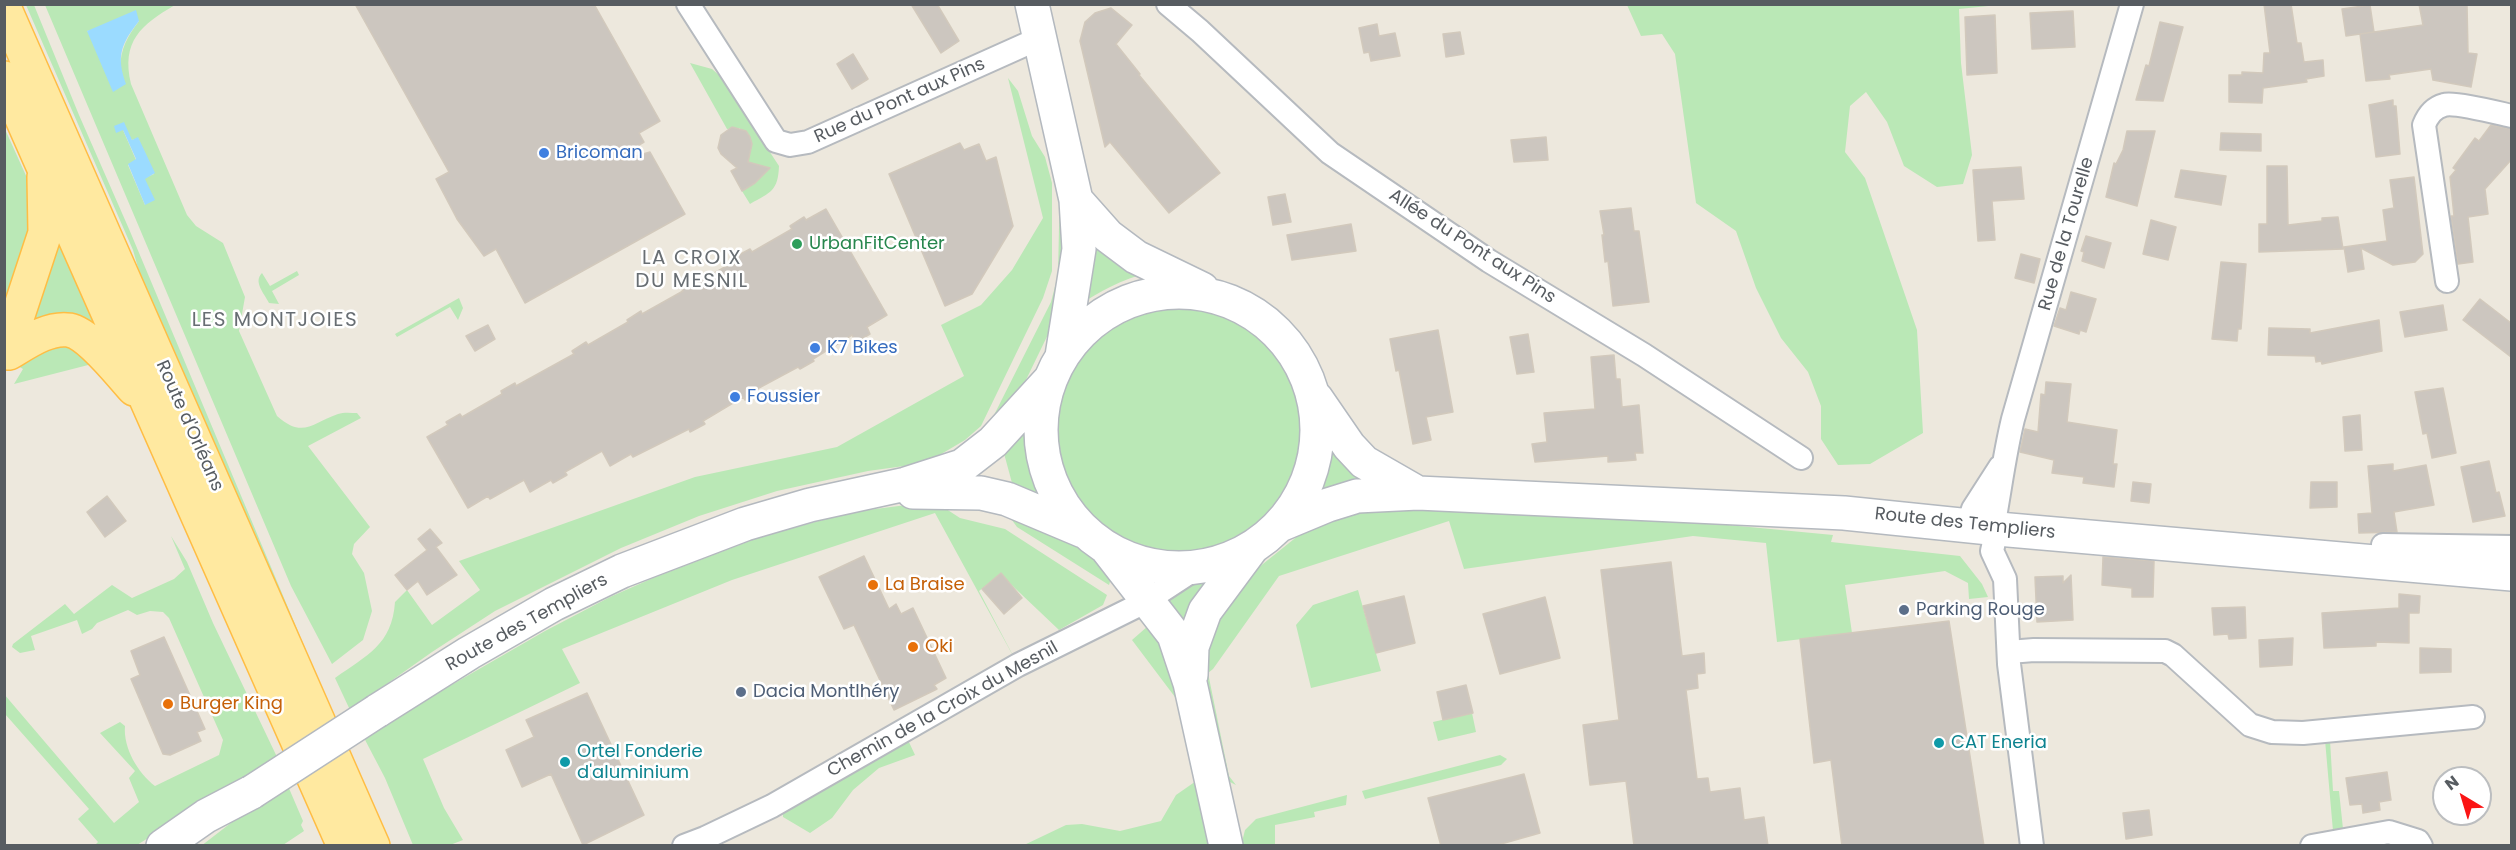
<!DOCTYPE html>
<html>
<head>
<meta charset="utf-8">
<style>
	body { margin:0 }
	#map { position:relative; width:2516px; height:850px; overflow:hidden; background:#ede8dd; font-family:Poppins,sans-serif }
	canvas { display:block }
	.frame { position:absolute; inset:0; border:6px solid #575c61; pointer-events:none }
	.north { position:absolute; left:2432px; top:766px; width:60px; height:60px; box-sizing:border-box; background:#fff; border:2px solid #bcbec0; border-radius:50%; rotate:322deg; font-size:16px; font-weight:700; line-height:24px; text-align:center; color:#575c61 }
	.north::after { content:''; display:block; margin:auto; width:21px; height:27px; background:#fb1515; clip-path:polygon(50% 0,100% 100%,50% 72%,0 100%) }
</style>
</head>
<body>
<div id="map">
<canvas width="2516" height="850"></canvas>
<div class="frame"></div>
<div class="north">N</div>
</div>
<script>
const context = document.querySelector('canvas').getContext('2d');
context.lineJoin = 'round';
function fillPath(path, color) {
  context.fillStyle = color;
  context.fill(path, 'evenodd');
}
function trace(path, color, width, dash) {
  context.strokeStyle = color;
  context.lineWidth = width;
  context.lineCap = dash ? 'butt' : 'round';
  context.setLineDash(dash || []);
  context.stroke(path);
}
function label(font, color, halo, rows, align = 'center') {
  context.font = font + ' Poppins,sans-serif';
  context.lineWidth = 5;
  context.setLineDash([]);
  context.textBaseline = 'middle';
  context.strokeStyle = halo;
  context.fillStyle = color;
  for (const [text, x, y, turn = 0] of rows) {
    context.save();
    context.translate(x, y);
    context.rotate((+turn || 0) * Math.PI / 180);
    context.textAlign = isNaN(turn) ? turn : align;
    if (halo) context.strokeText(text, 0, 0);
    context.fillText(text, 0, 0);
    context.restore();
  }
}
fillPath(new Path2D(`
	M26 5H34L79 115 129 229 313 667 309 669 150 310 133 250Z
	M45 5H175C141 25 121 41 131 84L187 215 196 226 223 243 245 297 239 331 277 416C303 439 312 423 338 414 344 412 351 413 357 413L361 418 308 446 370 527 354 544 352 554 364 573 372 611 363 640 332 664 291 586ZM139 21C127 37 121 48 120 68L87 31ZM123 130 132 140 138 138 154 174 145 178V205L128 165 136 160Z
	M1627 5H1998L1959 9 1961 63 1972 155 1963 184 1937 187 1904 166 1887 122 1866 92 1850 106 1845 152 1865 178 1917 330 1923 433 1870 464 1838 465 1821 439V406L1808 372 1781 338 1756 288 1736 231 1696 203 1675 54 1662 34 1641 36Z
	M690 63 712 69 720 76 779 166C778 191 771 192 750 204L742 191 755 183 765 171 762 166H755L741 159 752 144 750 137 739 128 727 129Z
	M1008 78 1018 91 1032 136 1045 157 1052 183V271L1043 298 981 426 965 440 926 463 868 471 777 491 699 516 621 548 495 611 432 652 350 710 335 678C367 655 392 645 395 602L407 590 432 625 480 590 459 561 695 477 837 447 964 376 941 325 981 305 1012 270 1043 218Z
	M4 127 28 180 37 214 4 326Z
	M1060 180 1070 241 1055 320 1024 384 991 421 1051 302 1058 275Z
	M59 240 96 319 89 327 28 328Z
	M1087 241 1150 272C1121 280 1100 291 1076 307Z
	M297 271 299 275 272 291 279 304 269 303C264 293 253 282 262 273L270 286Z
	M459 298 463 308 458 320 450 307 397 337 395 334Z
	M1052 428a124 124 0 1 1 248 0a124 124 0 1 1-248 0Z
	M58 337 96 363 14 384 23 369 18 366Z
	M1023 419 1029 471 1046 509 1015 494 1002 446Z
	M1334 439 1373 476 1313 504 1321 485Z
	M1369 502 1624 515 1833 535 1831 542 1960 556 1982 584 1988 597 1969 599 1968 583 1945 571 1845 585 1852 633 1777 642 1766 543 1693 536 1464 569 1449 521 1279 576 1213 669 1208 673 1229 776 1236 785 1226 780 1200 675 1228 592 1314 523Z
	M922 503H937L960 518 1005 529 1107 595 1103 605 1059 630 1000 574 979 591 1018 665 935 513 732 580 562 649 580 683 423 759 444 808 463 840 450 845H413L385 778 363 736 545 631 610 597 653 578 760 537 852 512Z
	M1009 516 1060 535 1113 572 1109 585 1017 527Z
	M171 536 187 562 213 623 277 757 137 845H95L98 842 78 819 89 809 5 714 4 694 114 823 139 802 129 778 135 771 100 733 120 722 125 726C123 748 138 773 155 786L219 755 223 740 169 618 163 612 150 611 137 615 128 610 97 623 92 629 82 634 77 620 31 636 35 650 20 653 12 647 13 644 65 604 74 614 112 585 132 598 174 579 185 569Z
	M1224 574 1191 629 1163 602 1201 578Z
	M1358 590 1381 671 1311 688 1296 625 1313 605Z
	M1148 626H1156L1181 705 1132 640Z
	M1472 713 1476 732 1438 741 1433 722Z
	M908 740 915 755 879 768 853 790 832 818 810 833 783 817V810Z
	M2325 740H2330L2333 791H2339L2343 829 2333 831Z
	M1500 755 1507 759 1501 765 1365 799 1362 791Z
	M1199 779 1214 846H1022L1066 825 1082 824 1120 831 1161 821 1176 795Z
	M288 786 303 821 301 825 304 831 283 845 201 846 236 819Z
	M1347 795 1346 805 1314 812 1315 817 1275 825V845L1241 846 1245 830 1256 819Z`), '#bae8b6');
fillPath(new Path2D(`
	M136 10 139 21C121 44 116 56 126 84L113 92 87 31Z
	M124 122 132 140 138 137 155 173 145 179 155 200 145 205 128 164 136 159 123 130 116 133 114 126Z`), '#9bdbff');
const building = new Path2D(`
	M355 4H594L660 121 639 133 644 142 621 156 622 160 650 152 685 214 525 303 496 249 484 256 457 219 436 179 449 172Z
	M911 4H937L959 41 941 53Z
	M2264 4H2291L2297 43H2301L2304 62 2323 60 2324 76 2306 79 2307 82 2263 88 2262 103 2229 102V75H2242V72L2263 73 2264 53H2270Z
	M2419 4H2467L2468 53 2477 54 2471 87 2433 80 2431 69 2389 75 2390 79 2366 81 2360 34 2423 25Z
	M2370 5 2374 32 2346 36 2342 9Z
	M1111 8 1132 25 1116 44 1140 74 1139 75 1220 173 1169 213 1110 142 1105 147 1080 41 1085 22 1095 13Z
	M2073 11 2075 47 2032 49 2030 13Z
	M1995 15 1997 73 1967 75 1965 17Z
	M2160 22 2183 27 2163 101 2136 100 2146 65 2149 66Z
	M1377 24 1379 36 1395 33 1400 56 1371 61 1369 52 1364 53 1359 28Z
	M1460 32 1464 54 1446 57 1443 34Z
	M853 54 868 79 852 89 837 64Z
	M2393 100V106H2396L2400 154 2376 157 2369 105Z
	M2491 125 2511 129V160L2485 189 2488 214 2468 217 2473 262 2458 264 2451 216H2454L2450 177 2456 170 2453 168 2475 138 2479 141Z
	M732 127 746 131 750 137 752 144 748 162 770 168 755 183 742 191 731 171 737 168 721 154 718 148 721 135Z
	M2127 131H2155L2137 206 2106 197 2114 163 2116 164 2123 150Z
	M2221 133 2261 134V151L2220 150Z
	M1546 137 1548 160 1514 162 1511 140Z
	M960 143 964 150 979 144 986 161 996 157 1013 226 972 294 945 306 889 174Z
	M2267 166H2287L2288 225 2322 221V218L2338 217 2343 249 2259 252V224H2267Z
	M2021 167 2024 199 1992 201 1995 240 1978 241 1973 170Z
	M2181 170 2226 176 2221 205 2175 197Z
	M2414 177 2423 254 2415 262 2393 265 2361 248 2364 269 2348 272 2344 247 2387 241 2383 210 2394 208 2390 180Z
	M1285 194 1291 222 1273 225 1268 197Z
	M1631 208 1634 231H1639L1649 302 1613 306 1608 261 1605 262 1602 235H1604L1600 211Z
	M826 209 887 315 867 327 870 334 856 342 852 335 813 359 814 361 800 369 798 367 757 389 759 392 745 400 743 397 703 421 705 424 690 432 689 429 633 457 631 454 610 466 602 451 565 472 567 475 553 483 551 480 530 492 524 480 490 499 488 496 468 508 427 437 448 425 446 422 460 414 462 417 502 394 501 391 515 383 516 386 574 354 572 351 586 342 588 345 628 322 627 320 641 311 642 314 683 291 681 288 695 280 697 283 737 260 735 257 750 249 752 252 792 229 790 226 804 217 806 220Z
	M2151 220 2176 227 2168 260 2143 254Z
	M1351 224 1356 251 1292 260 1287 235Z
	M2086 236 2111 243 2104 268 2082 261 2084 252 2081 251Z
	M2021 254 2040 259 2034 283 2015 278Z
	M2221 262 2246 264 2241 329H2238L2237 341 2212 339Z
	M2071 292 2096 299 2086 332 2080 330 2079 334 2054 326 2060 308 2066 310Z
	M2480 299 2511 323V357L2463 320Z
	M2443 305 2447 330 2405 337 2400 312Z
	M2379 320 2382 351 2322 364 2321 361 2316 362 2315 356 2268 355 2269 328 2310 329V333Z
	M488 325 495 339 475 351 466 336Z
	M1438 330 1453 412 1426 417 1431 440 1413 444 1399 370 1396 371 1390 339Z
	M1528 334 1534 372 1517 374 1510 337Z
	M1614 355 1616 379H1620L1622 407 1639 405 1643 453H1635L1636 460 1624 461 1608 462V456L1535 462 1532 444 1547 442 1544 413 1595 409 1591 357Z
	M2046 382 2071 384 2067 422 2117 430 2113 464H2117L2114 487 2083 483 2084 477 2052 473 2054 460 2020 452 2025 429 2038 432 2041 394 2045 395Z
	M2443 388 2456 453 2432 458 2427 433 2423 434 2415 392Z
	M2360 415 2362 450 2345 451 2343 417Z
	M2489 461 2496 493 2499 492 2505 516 2473 522 2461 467Z
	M2393 464V471L2426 465 2434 505 2394 512 2397 532 2359 533 2358 514 2372 513 2368 466Z
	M2133 482 2151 484 2149 503 2131 501Z
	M2311 482H2337V507L2310 508Z
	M107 496 126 521 105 537 87 512Z
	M430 529 442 543 436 547 457 575 427 595 418 581 407 590 395 575 427 550 418 539Z
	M864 556 889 609 896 604 901 614 913 608 946 678 934 685 937 689 894 710 854 625 844 629 819 577Z
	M2103 557 2154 561 2153 597H2132V588L2102 585Z
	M1671 562 1682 656 1704 653 1705 673 1697 674 1698 688 1686 690 1697 779 1708 778 1710 792 1740 788 1744 820 1764 817 1768 846H1634L1626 781 1590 785 1583 725 1619 720 1601 570Z
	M1001 573 1022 598 1004 614 982 589Z
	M2071 575 2073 620 2037 622 2035 577 2063 576V583Z
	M2399 594 2420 596 2419 613H2409V643L2376 642V646L2324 648 2322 613 2399 608Z
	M1404 596 1415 643 1376 653 1363 606Z
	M1545 597 1560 658 1500 674 1483 614Z
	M2245 607 2246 638 2229 639 2228 634 2214 635 2212 608Z
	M1949 621 1984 846H1842L1831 760 1814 763 1800 639Z
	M164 637 205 729 197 732 201 741 170 755 163 754 131 679 140 675 131 651Z
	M2293 638 2292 665 2260 667 2259 640Z
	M2420 648 2451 649V672L2420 673Z
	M1466 685 1473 713 1443 720 1437 692Z
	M587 693 644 815 583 845 551 774 522 787 506 750 534 737 526 720Z
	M2387 772 2391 800 2379 802 2380 810 2363 813 2362 804 2350 805 2346 778Z
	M1524 774 1540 833 1494 846H1441L1428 798Z
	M2149 810 2152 835 2126 839 2123 813Z`);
fillPath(building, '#ccc6bf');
trace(building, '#d2c9bc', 1.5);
const street = new Path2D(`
	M688 4 776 141 790 145 808 142 1040 38
	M1168 4 1200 31 1330 153 1489 261 1644 355 1801 458
	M2447 281 2424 125C2428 115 2433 108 2444 105 2454 102 2498 113 2512 116
	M1968 524 1973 509 2000 467
	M1993 528C2000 491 2004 456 2013 419L2132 4
	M1997 528 1992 551 2005 579 2009 664 2032 846
	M2383 545 2512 547
	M2009 652 2034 650 2165 651 2173 655 2250 725 2272 732 2303 733 2473 717
	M684 846 705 838 772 806 1018 665 1143 603 1198 567
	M2312 846 2389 832 2418 841 2421 846`);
const secondary = new Path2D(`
	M1032 4 1076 200 1079 249 1062 356
	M1076 200 1108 236 1136 257 1202 289
	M1041 430a138 138 0 1 1 276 0a138 138 0 1 1-276 0Z
	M1316 398 1349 446 1364 462 1418 493
	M913 492 981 493 1007 499 1083 531
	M1280 525 1328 505 1357 496 1418 493 1844 513 2009 530 2512 574
	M1108 550 1174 635 1190 683 1226 846
	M1191 675 1192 647 1205 611 1251 549
	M377 711 469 653 554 604 622 571 745 524 810 505 906 484 962 466 993 442 1049 381
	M163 846 206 816 252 792`);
const primary = new Path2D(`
	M4 7 373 846
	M4 78 344 846
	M9 353 17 318 45 233 44 177
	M9 353C26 343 48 327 69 330 90 334 120 374 134 389`);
trace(street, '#b6babf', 26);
trace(secondary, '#b4b9bf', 36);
trace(primary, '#ffbd44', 36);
trace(street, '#fff', 22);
trace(secondary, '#fff', 33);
trace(primary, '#ffe9a0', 33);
const secondaryBridge = new Path2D(`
	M252 792 377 711`);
trace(secondaryBridge, '#b4b9bf', 36, []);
trace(secondaryBridge, '#fff', 33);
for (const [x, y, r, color] of [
	[544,153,6,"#3f7fe0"],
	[797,244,6,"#2e9e5b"],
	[815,348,6,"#3f7fe0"],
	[735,397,6,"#3f7fe0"],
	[873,585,6,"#e8710a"],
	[1904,610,6,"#5c6f8a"],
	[913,647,6,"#e8710a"],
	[741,692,6,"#5c6f8a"],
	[168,704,6,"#e8710a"],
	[1939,743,6,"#0f9aa8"],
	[565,762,6,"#0f9aa8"]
]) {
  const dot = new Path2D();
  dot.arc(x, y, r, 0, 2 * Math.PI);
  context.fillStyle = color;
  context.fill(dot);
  trace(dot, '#fff', 2);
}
label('18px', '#575c61', '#fff', [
	["Rue du Pont aux Pins",900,101,-24],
	["Rue de la Tourelle",2067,234,-74],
	["Allée du Pont aux Pins",1472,247,33],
	["Route d'Orléans",189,426,66],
	["Route des Templiers",1965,524,6],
	["Route des Templiers",527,623,-29],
	["Chemin de la Croix du Mesnil",943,710,-29]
]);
label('18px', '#366cbe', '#fff', [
	["Bricoman",556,153],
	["K7 Bikes",827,348],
	["Foussier",747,397]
], 'left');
label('18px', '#27864d', '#fff', [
	["UrbanFitCenter",809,244]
], 'left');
label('18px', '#c56008', '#fff', [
	["La Braise",885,585],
	["Oki",925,647],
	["Burger King",180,704]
], 'left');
label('18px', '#4e5e75', '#fff', [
	["Parking Rouge",1916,610],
	["Dacia Montlhéry",753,692]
], 'left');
label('18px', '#0d838f', '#fff', [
	["CAT Eneria",1951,743],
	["Ortel Fonderie",577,752],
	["d'aluminium",577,773]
], 'left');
context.letterSpacing = '1.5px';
label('20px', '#686e73', '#fff', [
	["LA CROIX",692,259],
	["DU MESNIL",692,282],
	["LES MONTJOIES",275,321]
]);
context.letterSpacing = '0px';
</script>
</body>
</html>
